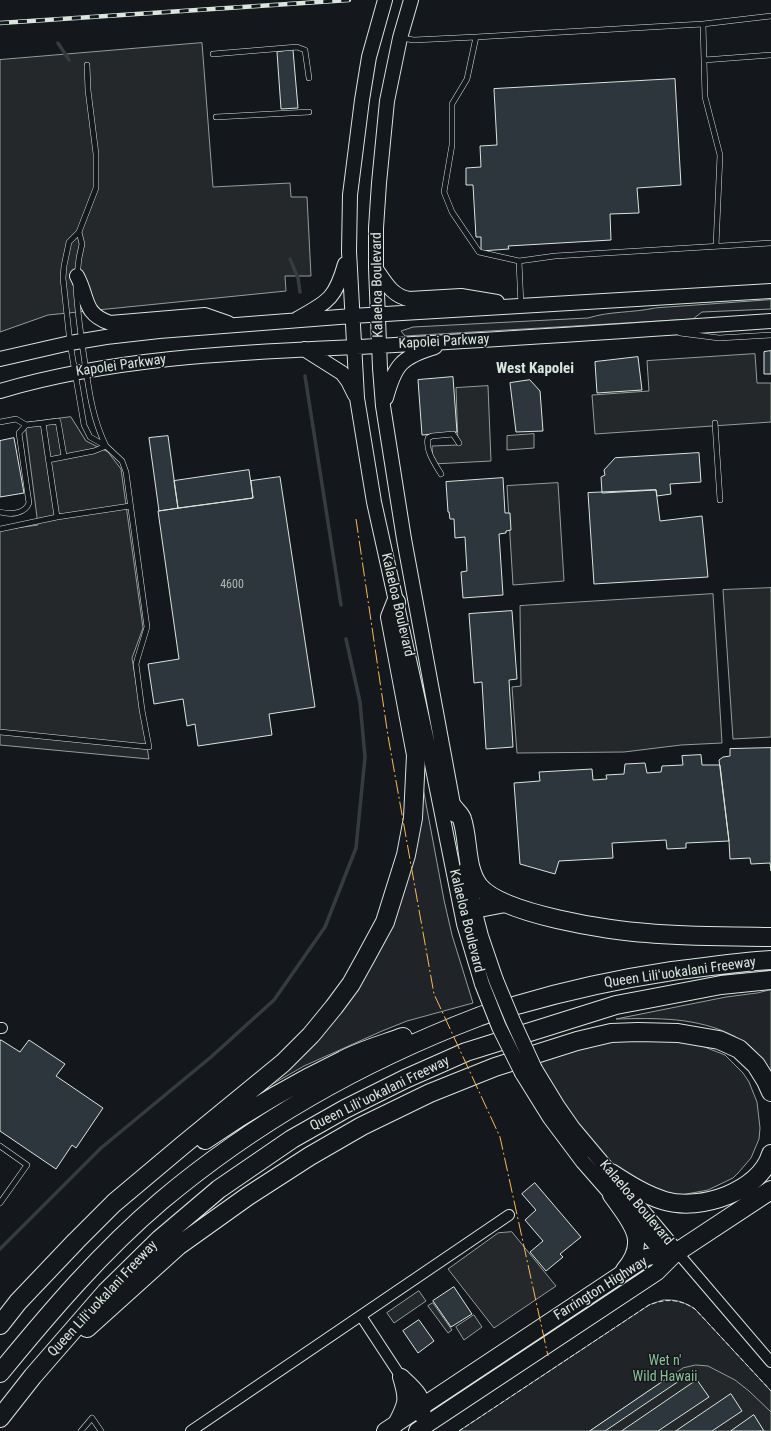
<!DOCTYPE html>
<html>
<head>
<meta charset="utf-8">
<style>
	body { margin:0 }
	canvas { display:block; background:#14181c }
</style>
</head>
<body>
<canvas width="771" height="1431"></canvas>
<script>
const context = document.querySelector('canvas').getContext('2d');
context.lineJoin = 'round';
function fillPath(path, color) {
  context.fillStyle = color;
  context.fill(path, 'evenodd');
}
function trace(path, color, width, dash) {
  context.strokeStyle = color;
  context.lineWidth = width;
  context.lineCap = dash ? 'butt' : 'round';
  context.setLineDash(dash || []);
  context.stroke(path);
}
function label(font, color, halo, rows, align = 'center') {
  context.font = font + ' "Roboto Condensed",sans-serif';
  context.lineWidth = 3;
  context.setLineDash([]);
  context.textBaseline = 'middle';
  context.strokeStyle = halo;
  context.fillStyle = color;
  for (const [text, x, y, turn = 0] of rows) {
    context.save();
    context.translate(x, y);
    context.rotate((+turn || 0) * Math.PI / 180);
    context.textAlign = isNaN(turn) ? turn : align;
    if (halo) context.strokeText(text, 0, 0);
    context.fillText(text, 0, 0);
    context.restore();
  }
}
const green = new Path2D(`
	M771 300V309L702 312 693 319 405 336 401 331 413 327 588 318C610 311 632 313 655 308Z
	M421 777 444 900 452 935 473 1003 407 1021 382 1031 304 1066 257 1093 362 972Z
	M771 990V1072C764 1063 758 1053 750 1046 745 1042 739 1039 734 1036 697 1017 657 1018 616 1019L726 997 757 993Z
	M627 1039H661L697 1044 725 1055 743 1073 749 1082 757 1102 760 1128 759 1139 751 1158 739 1172 733 1178 708 1190 681 1195 669 1194 634 1183 599 1153 534 1062 578 1048Z
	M663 1300C675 1299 685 1302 695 1309L771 1391V1431H459L649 1305Z`);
fillPath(green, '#202428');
trace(green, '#939e99', 1);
const parking = new Path2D(`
	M202 43 213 187 290 183 291 197H307L311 276H285L286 291 48 315 0 332V60Z
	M755 354 757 383H771V422L595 434 592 395 649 391 647 361Z
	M488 386 491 461 433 464 432 446 458 445 456 388Z
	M71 417 86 441 108 452 121 469 143 628 132 658 149 759 0 745V530L38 525 25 423Z
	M534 434V448L507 450V436Z
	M558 483 564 581 513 585 507 486Z
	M771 588V737L733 739 723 590Z
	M713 594 722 743 681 745 624 752 517 753 512 687 521 686 520 606Z
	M512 1232 556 1286 494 1328 448 1269 498 1233Z
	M419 1291 426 1301 394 1323 387 1313Z
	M433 1303 452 1330 448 1333 428 1306Z
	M474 1315 482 1327 464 1340 456 1327Z
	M696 1365 708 1366 735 1380 749 1391 771 1412V1431H590L683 1368Z`);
fillPath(parking, '#24282b');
trace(parking, '#939e99', 1);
trace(new Path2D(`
	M58 43 69 60
	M290 259 298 278 300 292
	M305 376 341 605
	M0 1249 101 1148 211 1057 274 1000 325 927 356 848 365 757 360 702 346 639`), '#363b3e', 3.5);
const building = new Path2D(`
	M293 50 298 108 281 109 277 52Z
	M675 79 681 185 637 188 639 213 610 214 611 240 508 246 509 249 481 251V237H476L473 185H466V168L481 167 480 146 497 145 494 89Z
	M771 351V374H764V352Z
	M638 357 642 390 597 393 595 362Z
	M453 377 457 432 422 435 418 380Z
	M530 380 540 391 543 431 516 432 510 383Z
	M168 436 178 508 159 511 149 438Z
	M14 438 24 493 0 497V441Z
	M699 453 701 482 670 484 671 494 657 496 656 490 602 493 601 477 605 475 604 470 615 458Z
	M249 470 253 498 178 508 174 481Z
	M280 477 315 707 269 714 272 735 198 746 195 724 187 726 183 699 154 704 148 664 179 659 158 511 253 498 251 481Z
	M503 478 505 513H510L511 530 506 531V533L499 534 503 595 463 598 461 572 467 571 465 537 455 538 454 519H450L449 512H448L446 482Z
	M656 490 660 521 702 516 708 577 594 584 588 493Z
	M512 611 517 679 509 680 513 747 486 749 482 682 474 683 469 614Z
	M771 748V871L770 863 751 864 750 858 730 859 729 841 719 760 723 757 730 756V749Z
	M701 755 702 765H720L729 841 686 843V848L667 849 666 840 612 843 613 858 559 861 555 874 520 864 514 783 540 781 539 772 592 769 593 780 607 779 606 775 624 774 625 764 645 763 647 773 661 772 662 766 683 765 682 756Z
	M1 1040 20 1052 29 1040 65 1064 56 1076 103 1108 76 1148 72 1145 56 1169 0 1131V1042Z
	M535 1183 581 1237 560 1254 563 1257 546 1271 530 1252 543 1241 525 1220 536 1210 522 1194Z
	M454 1287 472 1314 451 1327 433 1301Z
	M419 1320 434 1341 418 1353 403 1331Z
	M674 1374 679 1381 605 1431H590Z
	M697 1380 709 1397 658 1431H622Z
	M731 1394 742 1411 712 1431H676Z
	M754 1415 764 1431H731Z`);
fillPath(building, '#2c363c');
trace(building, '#d8e6dc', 1);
const lane = new Path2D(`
	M703 24 705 97 720 155 716 246
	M476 37 467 79 452 104V145L444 192 452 212 479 252 519 261 555 256 771 243
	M401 38 414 40 476 37 703 24 771 16
	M213 54 297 47 305 50 309 78
	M704 60 771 55
	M216 117 309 112
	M519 261 521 306
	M77 276 79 258 82 244 79 232
	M76 286C77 307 80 329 83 350 88 383 91 416 106 446
	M680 333 719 338 771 335
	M0 422 16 419 26 425 43 423 57 517
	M43 423 58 421 64 456
	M715 423 720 500
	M48 460 94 451 106 446
	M441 474C435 464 425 450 428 438L432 436 453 434 459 443
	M0 512C10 515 25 514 29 503L19 433 26 425
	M0 529 57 517 130 506
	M0 732 149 747 142 710 136 664 137 660 147 627 126 472 122 461 106 446 90 437 84 425 70 343 63 278 64 266 69 242 79 232 96 188V154L88 90 87 65
	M0 1146 27 1165 0 1203
	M81 1431 92 1418 101 1431`);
const street = new Path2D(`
	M0 1028H2
	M677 1252 771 1362
	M361 1316 401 1377
	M191 1431 509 1215`);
const secondary = new Path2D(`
	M385 0 369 57 362 100 350 195 349 251 357 398 374 502 431 759 464 924 482 984
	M411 0 400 38 387 101 379 183 376 228V268L380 368 383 406 404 539 455 815
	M376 269C385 282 392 296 409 299L461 296 497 302
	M77 276C89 298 82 313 110 323L205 315 228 323
	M297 319C327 302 335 300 345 264
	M304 349 342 373 348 381 355 395
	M0 359 70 343 106 337 159 331 352 316 771 291
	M0 391C122 355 252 352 378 346 509 339 640 330 771 321
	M386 398C395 365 401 357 435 347
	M466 869 474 909 481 936 496 980
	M535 1069 557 1105 573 1128 677 1252
	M522 1073 550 1118 583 1162 653 1242 659 1247 676 1252`);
const primary = new Path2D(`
	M611 1195C629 1221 650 1240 624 1270
	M401 1377C413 1388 425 1397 422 1415
	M396 1424C407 1403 408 1400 401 1377
	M385 1431 647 1257 677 1252
	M417 1431 657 1272 677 1252`);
const highway = new Path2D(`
	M453 807C456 811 461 815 462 819 469 840 465 868 479 886 502 914 610 931 647 933 688 937 730 936 771 937
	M474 909 505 903
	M205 1140C249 1110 295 1083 343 1060 362 1050 384 1044 403 1037
	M611 1173C628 1184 645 1195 665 1201 700 1211 760 1192 771 1154
	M677 1252 771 1190
	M0 1325 18 1302 76 1241 114 1203 183 1145 283 1063 311 1035 334 1007 351 984 366 957 385 922 406 855 413 818 416 755 390 617 396 602
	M87 1328 178 1246 248 1196 310 1156 362 1126 430 1093 495 1067 577 1041 611 1033 638 1032 678 1033 719 1040 739 1049 756 1065 766 1081 771 1092
	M0 1373C50 1312 101 1252 161 1201 255 1122 363 1061 478 1017 490 1012 504 1009 517 1005 568 990 619 979 672 971 705 967 738 962 771 960
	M0 1418 33 1376 106 1292 160 1239 219 1189 292 1139 345 1109 405 1079 466 1052 565 1021 616 1005 653 998 721 985 771 980`);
trace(lane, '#d8e6dc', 6);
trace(street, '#d8e6dc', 12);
trace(secondary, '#d8e6dc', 16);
trace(primary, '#d8e6dc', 18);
trace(highway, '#d8e6dc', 20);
trace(lane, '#14181c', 5);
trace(street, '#14181c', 10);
trace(secondary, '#14181c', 14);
trace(primary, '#14181c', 16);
trace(highway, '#14181c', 18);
const rail = new Path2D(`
	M0 23 349 0`);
trace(rail, '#d8e6dc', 4.5);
trace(rail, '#14181c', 3, [9]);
const secondaryBridge = new Path2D(`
	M496 980 513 1021 535 1069
	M482 984 499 1027 522 1073`);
trace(secondaryBridge, '#d8e6dc', 16, []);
trace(secondaryBridge, '#14181c', 14);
trace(new Path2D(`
	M459 1431 649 1305C666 1298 680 1299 695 1309L771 1391`), '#d8e6dc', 1, [5, 2]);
trace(new Path2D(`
	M356 519 388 736 434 994 500 1137 548 1356`), '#ffb74d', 1, [14, 3, 2, 3]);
label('12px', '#adbab4', null, [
	["4600",232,585]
]);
label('14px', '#d8e6dc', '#14181c', [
	["Kalaeloa Boulevard",378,285,-91],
	["Kapolei Parkway",444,342,-3],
	["Kapolei Parkway",121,366,-8],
	["Kalaeloa Boulevard",397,605,77],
	["Kalaeloa Boulevard",466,921,76],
	["Queen Liliʻuokalani Freeway",680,973,-8],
	["Queen Liliʻuokalani Freeway",380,1094,-26],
	["Kalaeloa Boulevard",636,1203,50],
	["Farrington Highway",601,1289,-32],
	["Queen Liliʻuokalani Freeway",103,1299,-47]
]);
label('14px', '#8ac095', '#14181c', [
	["Wet n'",665,1361],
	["Wild Hawaii",665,1377]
]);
label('bold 15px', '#d8e6dc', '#14181c', [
	["West Kapolei",535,369]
]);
</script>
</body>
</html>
